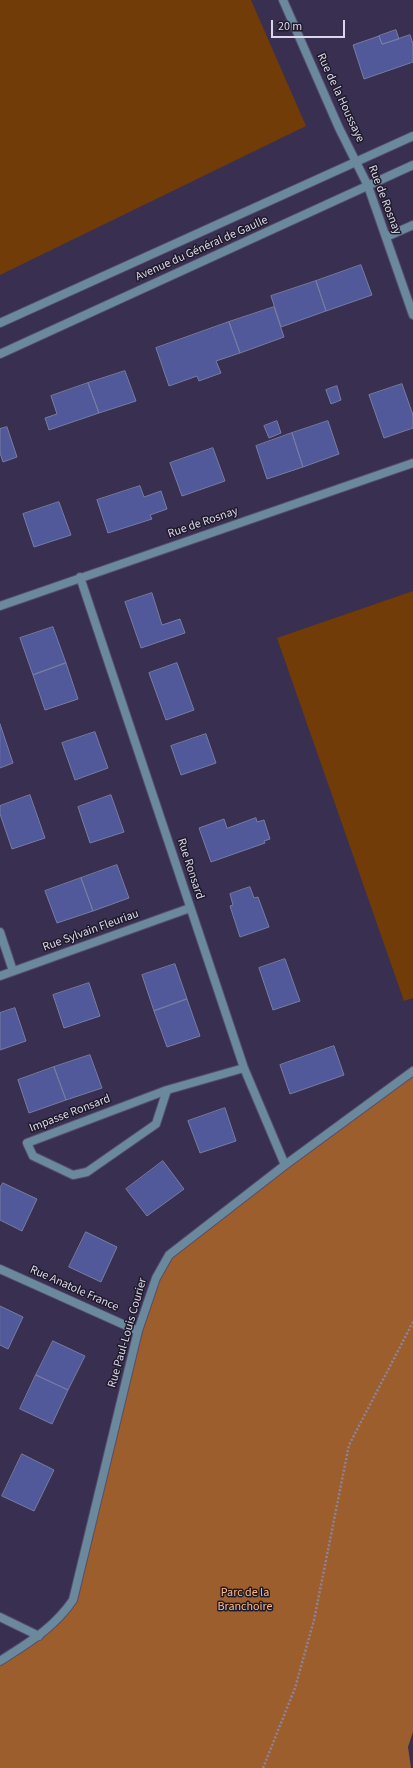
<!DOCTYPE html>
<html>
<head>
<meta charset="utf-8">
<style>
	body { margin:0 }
	#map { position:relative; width:413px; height:1768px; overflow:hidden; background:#392f51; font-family:"Source Sans 3",sans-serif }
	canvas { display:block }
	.scale { position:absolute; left:271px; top:20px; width:74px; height:18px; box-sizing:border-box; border:2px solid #dbd6eb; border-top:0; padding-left:5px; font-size:12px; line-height:14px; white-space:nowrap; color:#dbd6eb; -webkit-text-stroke:3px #1f1b2a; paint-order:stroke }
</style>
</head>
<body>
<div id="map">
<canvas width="413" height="1768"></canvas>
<div class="scale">20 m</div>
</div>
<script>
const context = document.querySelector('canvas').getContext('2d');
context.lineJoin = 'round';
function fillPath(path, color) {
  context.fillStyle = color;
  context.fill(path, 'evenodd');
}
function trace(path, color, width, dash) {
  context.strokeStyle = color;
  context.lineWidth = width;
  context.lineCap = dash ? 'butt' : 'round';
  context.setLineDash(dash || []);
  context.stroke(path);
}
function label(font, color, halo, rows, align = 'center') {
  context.font = font + ' "Source Sans 3",sans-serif';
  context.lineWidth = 3;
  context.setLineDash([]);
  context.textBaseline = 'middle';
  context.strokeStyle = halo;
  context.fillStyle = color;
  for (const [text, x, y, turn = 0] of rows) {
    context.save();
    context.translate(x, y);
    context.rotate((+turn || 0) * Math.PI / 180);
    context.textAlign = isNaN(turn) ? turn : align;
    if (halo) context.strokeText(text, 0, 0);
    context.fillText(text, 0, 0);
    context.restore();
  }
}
fillPath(new Path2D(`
	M0 0H251L306 126 0 275Z
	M413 591V998L404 1001 277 638Z`), '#713c08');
fillPath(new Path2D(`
	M413 1071V1732L408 1747 411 1768H0V1661L39 1636 73 1600 138 1331 169 1255Z`), '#9b5e2c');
const building = new Path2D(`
	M396 30 399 39 382 44 379 36Z
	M410 35 413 44V62L364 79 353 45 379 36 382 44Z
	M361 265 372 295 326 311 316 281Z
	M316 281 326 311 281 327 271 296Z
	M274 307 284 337 240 353 229 322Z
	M229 322 240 353 216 361 221 373 199 381 197 376 169 386 156 348Z
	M125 371 136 401 99 413 88 383Z
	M88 383 99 413 49 430 45 418 57 414 51 396Z
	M402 384 413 415V428L384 438 369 395Z
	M337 386 341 400 331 404 326 390Z
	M277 421 281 433 269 438 264 426Z
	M328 421 339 454 303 467 292 433Z
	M7 427 17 457 3 462 0 453V429Z
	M292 433 303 467 267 479 256 446Z
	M213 448 225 481 182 496 170 463Z
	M140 486 144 497 161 491 167 509 150 515 152 519 108 533 97 500Z
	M59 502 71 535 34 547 23 514Z
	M152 593 162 625 180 619 185 633 141 648 125 602Z
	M53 627 66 663 33 675 20 638Z
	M66 663 78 699 45 710 33 675Z
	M177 663 194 710 166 720 149 673Z
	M0 724 13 763 0 768Z
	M95 732 108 768 75 780 62 743Z
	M206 734 216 763 181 775 171 746Z
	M30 795 45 838 12 849 0 814V806Z
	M111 795 124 832 90 843 78 807Z
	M256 818 257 822 264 820 270 839 264 841 265 843 211 862 199 828 224 819 227 828Z
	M117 865 129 898 93 911 81 878Z
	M81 878 93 911 57 923 45 891Z
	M250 887 254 898 258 897 269 927 240 937 230 906 233 905 230 894Z
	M285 959 300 1001 273 1010 259 968Z
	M175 964 187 999 154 1011 142 975Z
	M89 983 100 1016 64 1028 53 995Z
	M187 999 200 1036 167 1047 154 1011Z
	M15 1008 26 1041 0 1050V1013Z
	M334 1046 344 1075 290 1094 280 1065Z
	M90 1055 102 1088 66 1100 54 1067Z
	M54 1067 66 1100 29 1113 18 1080Z
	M225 1108 236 1141 200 1153 188 1121Z
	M163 1161 184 1189 147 1216 126 1189Z
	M3 1183 37 1199 22 1231 0 1220V1188Z
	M86 1232 117 1247 101 1282 69 1267Z
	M0 1306 23 1317 8 1349 0 1345Z
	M53 1341 85 1356 68 1390 36 1375Z
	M36 1375 68 1390 52 1424 20 1409Z
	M22 1454 54 1470 34 1511 2 1496Z`);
fillPath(building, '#52599a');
trace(building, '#767ca2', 1);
const lane = new Path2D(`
	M386 237 413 225`);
const street = new Path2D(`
	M283 0 339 128 368 186 413 315
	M0 323 413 136
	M0 354 413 165
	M80 577 244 1068 285 1165
	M0 606 413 463
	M0 932 13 971
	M0 976 190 908
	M167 1090 156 1124 87 1172 73 1175 33 1156 27 1143 167 1090 244 1068
	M0 1269 138 1331
	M0 1617 39 1636
	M0 1661C29 1642 53 1629 73 1600L138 1331 156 1278 169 1255 285 1165 413 1071`);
trace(lane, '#564d6d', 10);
trace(street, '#564d6d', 10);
trace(new Path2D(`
	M263 1768 295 1688 314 1620 349 1445 413 1322`), '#8c849f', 2.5, [2, 2]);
trace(lane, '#6a899d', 8);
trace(street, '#6a899d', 8);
label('12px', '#dbd6eb', '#1f1b2a', [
	["Rue de la Houssaye",340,98,65],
	["Rue de Rosnay",384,200,69],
	["Avenue du Général de Gaulle",202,249,-24],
	["Rue de Rosnay",203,523,-19],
	["Rue Ronsard",190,869,72],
	["Rue Sylvain Fleuriau",91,931,-20],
	["Impasse Ronsard",70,1114,-21],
	["Rue Anatole France",74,1289,24],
	["Rue Paul-Louis Courier",128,1333,-74]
]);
label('12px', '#fdb783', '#1f1b2a', [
	["Parc de la",245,1593],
	["Branchoire",245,1607]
]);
</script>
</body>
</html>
